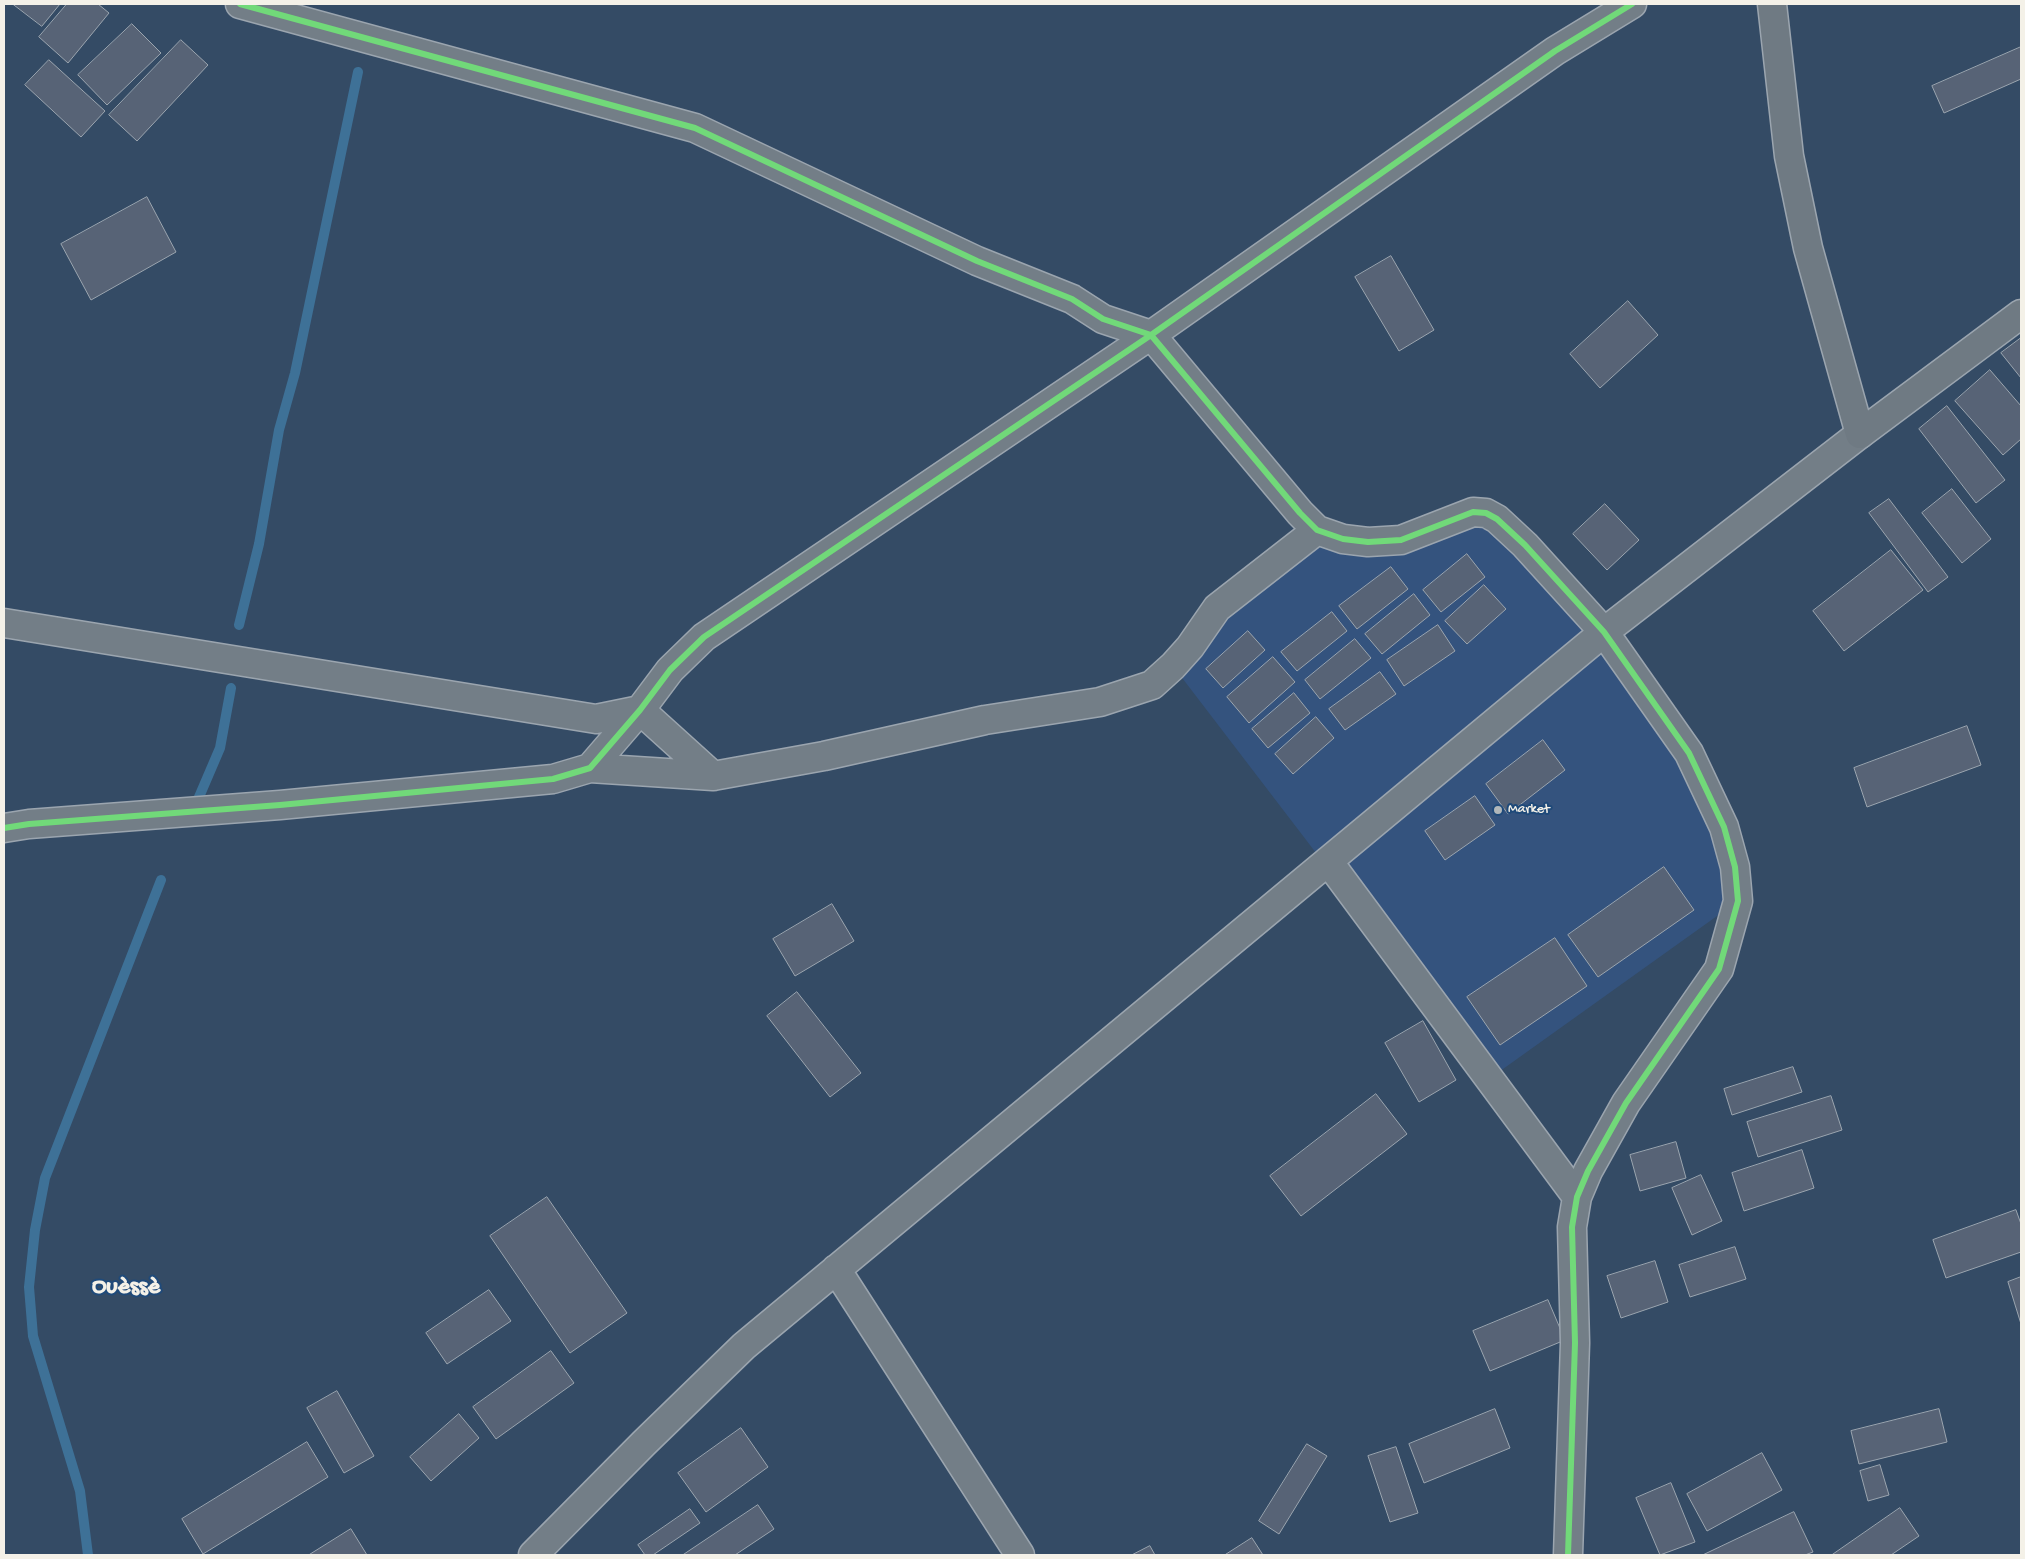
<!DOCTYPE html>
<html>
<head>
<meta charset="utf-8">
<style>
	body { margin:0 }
	#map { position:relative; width:2025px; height:1559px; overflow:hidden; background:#344b65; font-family:"Gochi Hand",sans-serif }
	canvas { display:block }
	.frame { position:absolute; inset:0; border:5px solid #f4f1e8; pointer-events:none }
</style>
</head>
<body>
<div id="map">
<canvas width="2025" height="1559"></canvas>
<div class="frame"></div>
</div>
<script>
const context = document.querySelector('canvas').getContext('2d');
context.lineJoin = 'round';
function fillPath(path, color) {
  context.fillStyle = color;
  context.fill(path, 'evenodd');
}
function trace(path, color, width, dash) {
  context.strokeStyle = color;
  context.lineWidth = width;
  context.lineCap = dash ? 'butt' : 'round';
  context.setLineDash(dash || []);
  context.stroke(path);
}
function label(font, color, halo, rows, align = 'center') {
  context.font = font + ' "Gochi Hand",sans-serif';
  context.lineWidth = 4;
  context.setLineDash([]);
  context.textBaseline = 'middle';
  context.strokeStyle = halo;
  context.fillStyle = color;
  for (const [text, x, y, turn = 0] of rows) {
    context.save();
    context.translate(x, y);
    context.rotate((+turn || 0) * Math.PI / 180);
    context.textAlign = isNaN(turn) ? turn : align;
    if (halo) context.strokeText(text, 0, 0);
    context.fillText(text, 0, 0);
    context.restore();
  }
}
fillPath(new Path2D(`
	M1486 513 1689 753 1738 901 1489 1079 1173 666 1317 530 1343 539Z`), '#34537e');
trace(new Path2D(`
	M239 625 259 544 279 430 295 373 358 72
	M199 797 220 748 231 688
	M88 1555 80 1491 33 1336 29 1287 35 1230 45 1178 161 880`), '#3e7197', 10);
const building = new Path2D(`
	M13 4H60L42 26Z
	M67 4H98L109 13 68 63 39 37Z
	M132 24 161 53 107 105 78 75Z
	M181 40 208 65 137 141 109 115Z
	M2021 47V79L1944 113 1932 86Z
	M49 60 105 111 81 137 25 85Z
	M147 197 176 252 91 300 61 244Z
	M1391 256 1434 330 1399 351 1355 277Z
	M1628 301 1658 335 1600 388 1570 354Z
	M2021 338V378L2001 353Z
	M1990 370 2021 406V439L2003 455 1955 401Z
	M1947 406 2005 480 1976 503 1919 429Z
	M1952 489 1991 539 1962 563 1922 513Z
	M1889 499 1948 577 1928 592 1869 513Z
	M1605 504 1639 540 1607 570 1573 534Z
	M1891 550 1923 590 1844 651 1813 611Z
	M1467 554 1485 577 1441 612 1423 590Z
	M1391 567 1408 589 1357 629 1339 606Z
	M1484 585 1506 609 1467 644 1445 621Z
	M1414 594 1430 615 1382 654 1365 634Z
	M1332 612 1347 631 1297 671 1281 652Z
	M1438 625 1455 651 1404 686 1387 660Z
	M1248 631 1265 650 1223 688 1206 669Z
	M1355 639 1371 658 1320 699 1305 680Z
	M1273 657 1295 682 1249 723 1227 697Z
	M1380 672 1396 694 1345 730 1329 709Z
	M1294 693 1310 713 1268 748 1252 729Z
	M1316 717 1334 738 1293 774 1275 754Z
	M1967 726 1981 765 1867 807 1854 768Z
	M1543 740 1565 770 1508 814 1486 784Z
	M1475 796 1495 825 1445 860 1425 831Z
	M1664 867 1694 910 1598 977 1568 935Z
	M832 904 854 941 795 976 773 939Z
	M1555 938 1587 986 1500 1045 1467 997Z
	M797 992 861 1073 830 1097 767 1016Z
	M1423 1021 1456 1080 1419 1102 1385 1043Z
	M1793 1067 1802 1092 1732 1115 1724 1089Z
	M1376 1094 1407 1134 1301 1216 1270 1176Z
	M1831 1096 1842 1130 1758 1157 1747 1122Z
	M1676 1142 1686 1178 1640 1191 1630 1155Z
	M1802 1150 1814 1188 1744 1211 1732 1173Z
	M1701 1175 1722 1221 1692 1235 1672 1188Z
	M547 1197 627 1313 570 1353 490 1236Z
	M2016 1210 2021 1224V1252L1946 1278 1933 1240Z
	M1735 1247 1746 1279 1690 1297 1679 1265Z
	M1655 1261 1668 1302 1621 1318 1607 1276Z
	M2021 1277V1324L2008 1282Z
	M489 1290 511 1321 447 1364 426 1333Z
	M1548 1300 1565 1340 1490 1371 1473 1331Z
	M551 1351 574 1383 496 1439 473 1407Z
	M337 1391 374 1456 344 1473 307 1408Z
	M1495 1409 1510 1448 1424 1483 1409 1444Z
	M1939 1409 1947 1442 1859 1464 1851 1431Z
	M459 1414 479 1438 431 1481 410 1457Z
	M741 1428 768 1467 706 1512 678 1473Z
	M307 1442 328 1477 203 1554 182 1519Z
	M1307 1444 1327 1456 1279 1534 1259 1521Z
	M1396 1447 1418 1513 1390 1522 1368 1456Z
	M1762 1453 1782 1490 1707 1531 1687 1494Z
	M1880 1465 1889 1495 1868 1501 1860 1471Z
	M1671 1483 1695 1542 1660 1555 1636 1498Z
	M758 1505 774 1529 735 1555H683Z
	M1900 1508 1919 1536 1891 1555H1832Z
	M690 1509 700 1523 653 1555H645L638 1545Z
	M1794 1512 1813 1552 1805 1555H1703Z
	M351 1529 367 1555H309Z
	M1252 1538 1263 1555H1225Z
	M1150 1546 1155 1555H1132Z`);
fillPath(building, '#576376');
trace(building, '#9ba5af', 1);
const minor = new Path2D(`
	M240 4 695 128 977 261 1072 299 1103 319 1151 335 1300 513 1317 530 1343 539 1368 542 1401 540 1473 512 1486 513 1497 519 1525 545 1604 632 1689 753 1724 827 1735 867 1738 901 1719 969 1626 1103 1588 1171 1577 1197 1572 1227 1575 1343 1568 1555
	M4 623 596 719 640 710 713 776
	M590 768 713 776 824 756 985 720 1100 702 1152 685 1173 666 1190 647 1217 608 1317 530
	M4 828 29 824 280 805 553 779 590 768 640 710 670 670 704 637 1151 335 1555 51 1632 4
	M1328 861 1577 1197
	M836 1269 1020 1555
	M533 1555 644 1443 744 1346 1604 632 1860 434`);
const major = new Path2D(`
	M1772 4 1789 156 1808 248 1860 434 2021 314`);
trace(minor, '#9ba5af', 31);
trace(major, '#9ba5af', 31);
trace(minor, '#737e87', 28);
trace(major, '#6f7a83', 28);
trace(new Path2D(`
	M240 4 695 128 977 261 1072 299 1103 319 1151 335 1300 513 1317 530 1343 539 1368 542 1401 540 1473 512 1486 513 1497 519 1525 545 1604 632 1689 753 1724 827 1735 867 1738 901 1719 969 1626 1103 1588 1171 1577 1197 1572 1227 1575 1343 1568 1555
	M4 828 29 824 280 805 553 779 590 768 640 710 670 670 704 637 1151 335 1555 51 1632 4`), '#71d979', 6);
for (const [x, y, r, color] of [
	[1498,810,5,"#b1b7ba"]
]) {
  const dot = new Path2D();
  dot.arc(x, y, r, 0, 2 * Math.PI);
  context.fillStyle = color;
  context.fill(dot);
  trace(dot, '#1f4a7a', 2);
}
label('14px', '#f4f1e8', '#1f4a7a', [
	["Market",1508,810]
], 'left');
label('bold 24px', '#f4f1e8', '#1f4a7a', [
	["Ouèssè",126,1288]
]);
</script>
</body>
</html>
